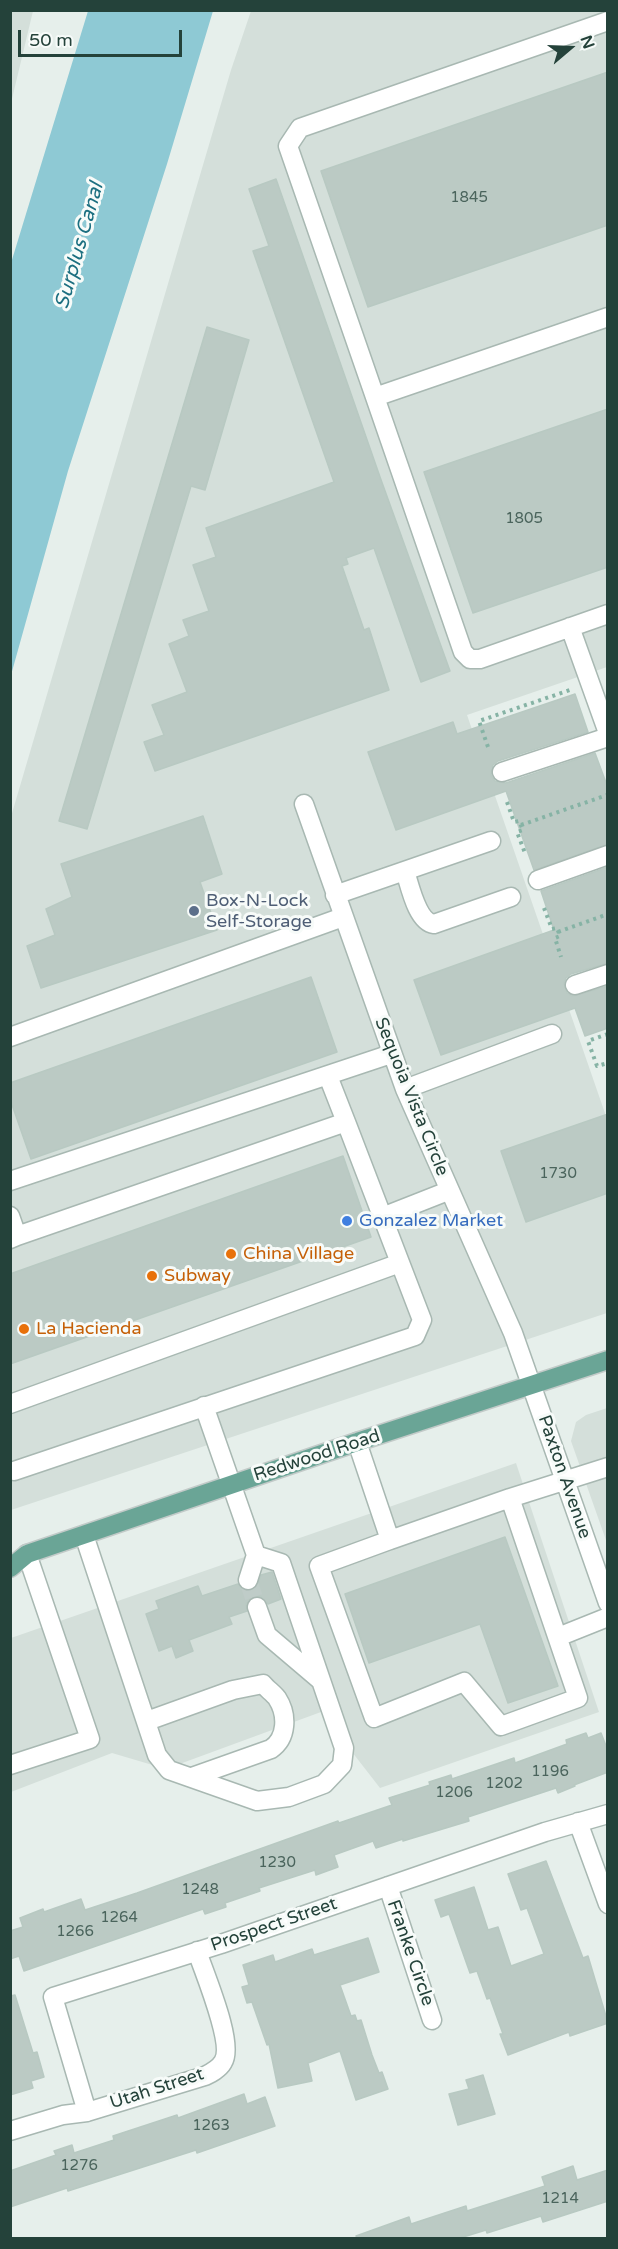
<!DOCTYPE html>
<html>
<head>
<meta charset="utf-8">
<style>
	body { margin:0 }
	#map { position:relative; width:618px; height:2249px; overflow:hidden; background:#e6efeb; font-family:"Varela Round",sans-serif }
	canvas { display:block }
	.frame { position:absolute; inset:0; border:12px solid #24423a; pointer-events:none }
	.north { position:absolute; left:540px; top:18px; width:60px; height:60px; -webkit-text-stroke:4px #f7fbf9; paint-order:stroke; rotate:71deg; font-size:16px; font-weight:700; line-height:24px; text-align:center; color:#24423a }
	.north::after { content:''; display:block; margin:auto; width:21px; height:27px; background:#24423a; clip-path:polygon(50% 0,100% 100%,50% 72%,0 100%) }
	.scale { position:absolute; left:18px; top:30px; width:164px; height:27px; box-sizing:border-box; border:3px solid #24423a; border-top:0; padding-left:8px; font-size:18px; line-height:21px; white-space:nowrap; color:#24423a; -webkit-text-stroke:4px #f7fbf9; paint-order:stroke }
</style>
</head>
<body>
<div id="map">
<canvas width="618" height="2249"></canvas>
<div class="frame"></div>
<div class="north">N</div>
<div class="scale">50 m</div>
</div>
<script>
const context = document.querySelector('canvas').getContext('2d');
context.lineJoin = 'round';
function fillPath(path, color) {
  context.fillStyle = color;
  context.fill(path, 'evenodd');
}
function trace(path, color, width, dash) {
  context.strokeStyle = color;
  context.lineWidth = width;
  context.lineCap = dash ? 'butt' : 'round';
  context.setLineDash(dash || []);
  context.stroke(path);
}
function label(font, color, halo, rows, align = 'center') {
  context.font = font + ' "Varela Round",sans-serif';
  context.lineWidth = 6;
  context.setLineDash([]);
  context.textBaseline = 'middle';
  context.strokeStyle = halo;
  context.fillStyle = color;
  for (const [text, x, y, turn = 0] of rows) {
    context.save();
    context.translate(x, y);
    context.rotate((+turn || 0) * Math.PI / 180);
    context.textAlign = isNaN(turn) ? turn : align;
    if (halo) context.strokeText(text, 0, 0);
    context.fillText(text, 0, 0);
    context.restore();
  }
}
fillPath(new Path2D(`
	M11 10 33 11 11 103 10 11Z
	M251 11H607V667L467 715 607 1119V1313L11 1510 10 820 231 70Z
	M607 1408V1543L571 1441 576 1422 586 1415Z
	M516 1463 599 1712 380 1788 321 1712 166 1769 112 1753 11 1792V1638Z`), '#d4dfda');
fillPath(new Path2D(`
	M88 11H213L167 164 68 471 11 675V263Z`), '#8ec9d4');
const building = new Path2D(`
	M608 72V225L368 307 321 171Z
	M276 179 380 477 450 671 421 682 374 548 346 558 348 564 342 566 364 630 369 628 389 690 155 771 144 742 164 735 152 705 187 692 169 644 189 636 183 620 209 611 193 565 216 557 206 528 334 482 253 251 269 246 249 189Z
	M207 327 249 340 205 490 191 486 87 829 59 821Z
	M608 409V567L473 613 424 472Z
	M575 694 588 732 498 761 493 765 491 775 495 781 506 783 595 753 608 788V844L534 870 506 791 396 830 368 752 453 722 457 734Z
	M203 816 222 874 200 882 217 930 41 988 27 946 55 935 46 909 72 897 61 864Z
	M608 867V963L571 974 566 978 564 983 567 993 573 996 608 986V1028L585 1036 575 1008 441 1055 414 980 554 930 541 891Z
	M311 977 337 1052 31 1159 10 1099V1083Z
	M608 1114V1193L526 1222 501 1151Z
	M343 1156 371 1237 10 1364V1274Z
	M505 1537 558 1686 508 1703 480 1624 369 1663 345 1594Z
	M272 1572 281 1599 268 1604 260 1596 253 1597 246 1604 247 1611 229 1617 232 1624 189 1640 193 1651 176 1658 172 1646 159 1651 146 1614 159 1609 156 1601 198 1586 202 1596 238 1584 244 1590 251 1591 256 1588 261 1575Z
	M586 1733 588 1738 601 1733 608 1751V1772L574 1785 575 1786 558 1793 556 1788 468 1817 469 1821 403 1841V1839L376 1848 373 1841 334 1855 338 1867 316 1875 315 1870 259 1888 260 1891 225 1903 226 1907 205 1914 203 1909 24 1971 19 1956 10 1959V1931L23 1927 20 1918 43 1909 44 1912 81 1899 85 1910 137 1893 338 1821 339 1823 392 1805 389 1798 430 1785 429 1782 451 1775 452 1779 514 1758 515 1763 567 1744 566 1740Z
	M546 1861 583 1958 588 1956 608 2023 570 2036 569 2032 508 2055 500 2034H503L490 1998 487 1999 477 1971 470 1973 449 1914 441 1917 435 1900 474 1887 488 1930 498 1927 511 1966 544 1954 527 1908 521 1910 508 1874Z
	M368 1938 379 1972 340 1985 351 2016 355 2015 357 2021 361 2020 372 2055 379 2073 382 2072 388 2089 356 2100 340 2051 308 2063 312 2081 278 2088 269 2044 267 2045 252 2002 247 2003 242 1987 249 1985 243 1965 273 1955 275 1962 312 1949 314 1955Z
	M15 1995 33 2053 37 2052 44 2077 31 2081 33 2088 10 2095V1996Z
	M483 2075 495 2114 458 2125 449 2094 469 2089 466 2080Z
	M244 2094 247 2104 265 2097 275 2126 197 2153 196 2150 68 2191 67 2188 10 2207V2171L56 2155 54 2151 72 2145 74 2153 114 2140 113 2136 177 2115 178 2118Z
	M573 2166 577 2180 608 2170V2201L543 2222 541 2216 487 2233 486 2230 460 2238H357L356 2236 409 2217 411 2224 466 2206 467 2211 545 2186 542 2177Z`);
fillPath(building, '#bbcac4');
trace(building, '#b8c9c2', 1.5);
trace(new Path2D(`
	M248 1580 257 1607`), '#bfccc8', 18, [18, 9]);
const minor = new Path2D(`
	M608 21 300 128 288 146 375 397 608 317
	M375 397 463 652 470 659H480L608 614
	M570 627 608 733
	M502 772 608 737
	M304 804 405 1089 513 1333 608 1603
	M405 871C410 886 417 922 434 924L511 897
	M538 880 608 855
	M335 895 491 841
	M575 985 608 974
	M10 1037 343 917
	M328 1076 346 1122
	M405 1089 552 1034
	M10 1181 391 1054
	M10 1216 17 1236 10 1239
	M382 1217 448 1191
	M10 1404 400 1263
	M357 1442 390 1540 319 1566 374 1718 464 1682 501 1726 578 1698 510 1498 390 1540
	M14 1471 415 1336 422 1320 346 1122 17 1236
	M510 1498 608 1467
	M84 1535 157 1755 169 1770 257 1801 289 1797 324 1784 342 1765 344 1748 281 1563 256 1555 204 1406
	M248 1580 256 1555
	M257 1607 267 1635 320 1680
	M558 1637 608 1617
	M147 1721 233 1690 263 1684C267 1689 273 1693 277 1698 288 1715 287 1738 271 1749L192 1777
	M10 1765 90 1739 27 1554
	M578 1822 608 1904
	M388 1886 432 2020
	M87 2112 53 1997 221 1944 545 1832 608 1814
	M10 2131 63 2115 87 2112 205 2076C211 2073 219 2069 223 2062 235 2044 204 1973 197 1951`);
const major = new Path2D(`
	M10 1568 27 1554 357 1442 608 1360`);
trace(minor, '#a8b8b2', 21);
trace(major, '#c2cac8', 21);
trace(new Path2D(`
	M488 747 479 721 573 689
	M507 802 514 822 519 821 523 830 517 832 525 853
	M521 825 607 795
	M544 908 552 929 557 928 560 936 555 938 561 957
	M558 932 608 914
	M608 1034 588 1041 597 1066 608 1063`), '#86b3a5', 4, [3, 4.5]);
trace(minor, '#fff', 18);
trace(major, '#6aa596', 18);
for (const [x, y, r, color] of [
	[194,911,6,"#5c6f8a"],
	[347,1221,6,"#3f7fe0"],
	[231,1254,6,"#e8710a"],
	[152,1276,6,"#e8710a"],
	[24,1329,6,"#e8710a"]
]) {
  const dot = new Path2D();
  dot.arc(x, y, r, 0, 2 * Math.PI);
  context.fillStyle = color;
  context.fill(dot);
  trace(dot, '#f7fbf9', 2);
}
label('15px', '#4a645c', null, [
	["1845",469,198],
	["1805",524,519],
	["1730",558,1174],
	["1196",550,1772],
	["1202",504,1784],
	["1206",454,1793],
	["1230",277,1863],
	["1248",200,1890],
	["1264",119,1918],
	["1266",75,1932],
	["1263",211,2126],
	["1276",79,2166],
	["1214",560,2199]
]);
label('18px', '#4e5e75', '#f7fbf9', [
	["Box-N-Lock",206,901],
	["Self-Storage",206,922]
], 'left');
label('18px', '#24423a', '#f7fbf9', [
	["Sequoia Vista Circle",411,1097,68],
	["Redwood Road",317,1456,-18],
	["Paxton Avenue",564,1477,71],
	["Prospect Street",274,1925,-19],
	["Franke Circle",410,1953,71],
	["Utah Street",157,2089,-18]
]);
label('18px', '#366cbe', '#f7fbf9', [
	["Gonzalez Market",359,1221]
], 'left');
label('18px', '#c56008', '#f7fbf9', [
	["China Village",243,1254],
	["Subway",164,1276],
	["La Hacienda",36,1329]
], 'left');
label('italic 20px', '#1c6f80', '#f7fbf9', [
	["Surplus Canal",80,246,-74]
]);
</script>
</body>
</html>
